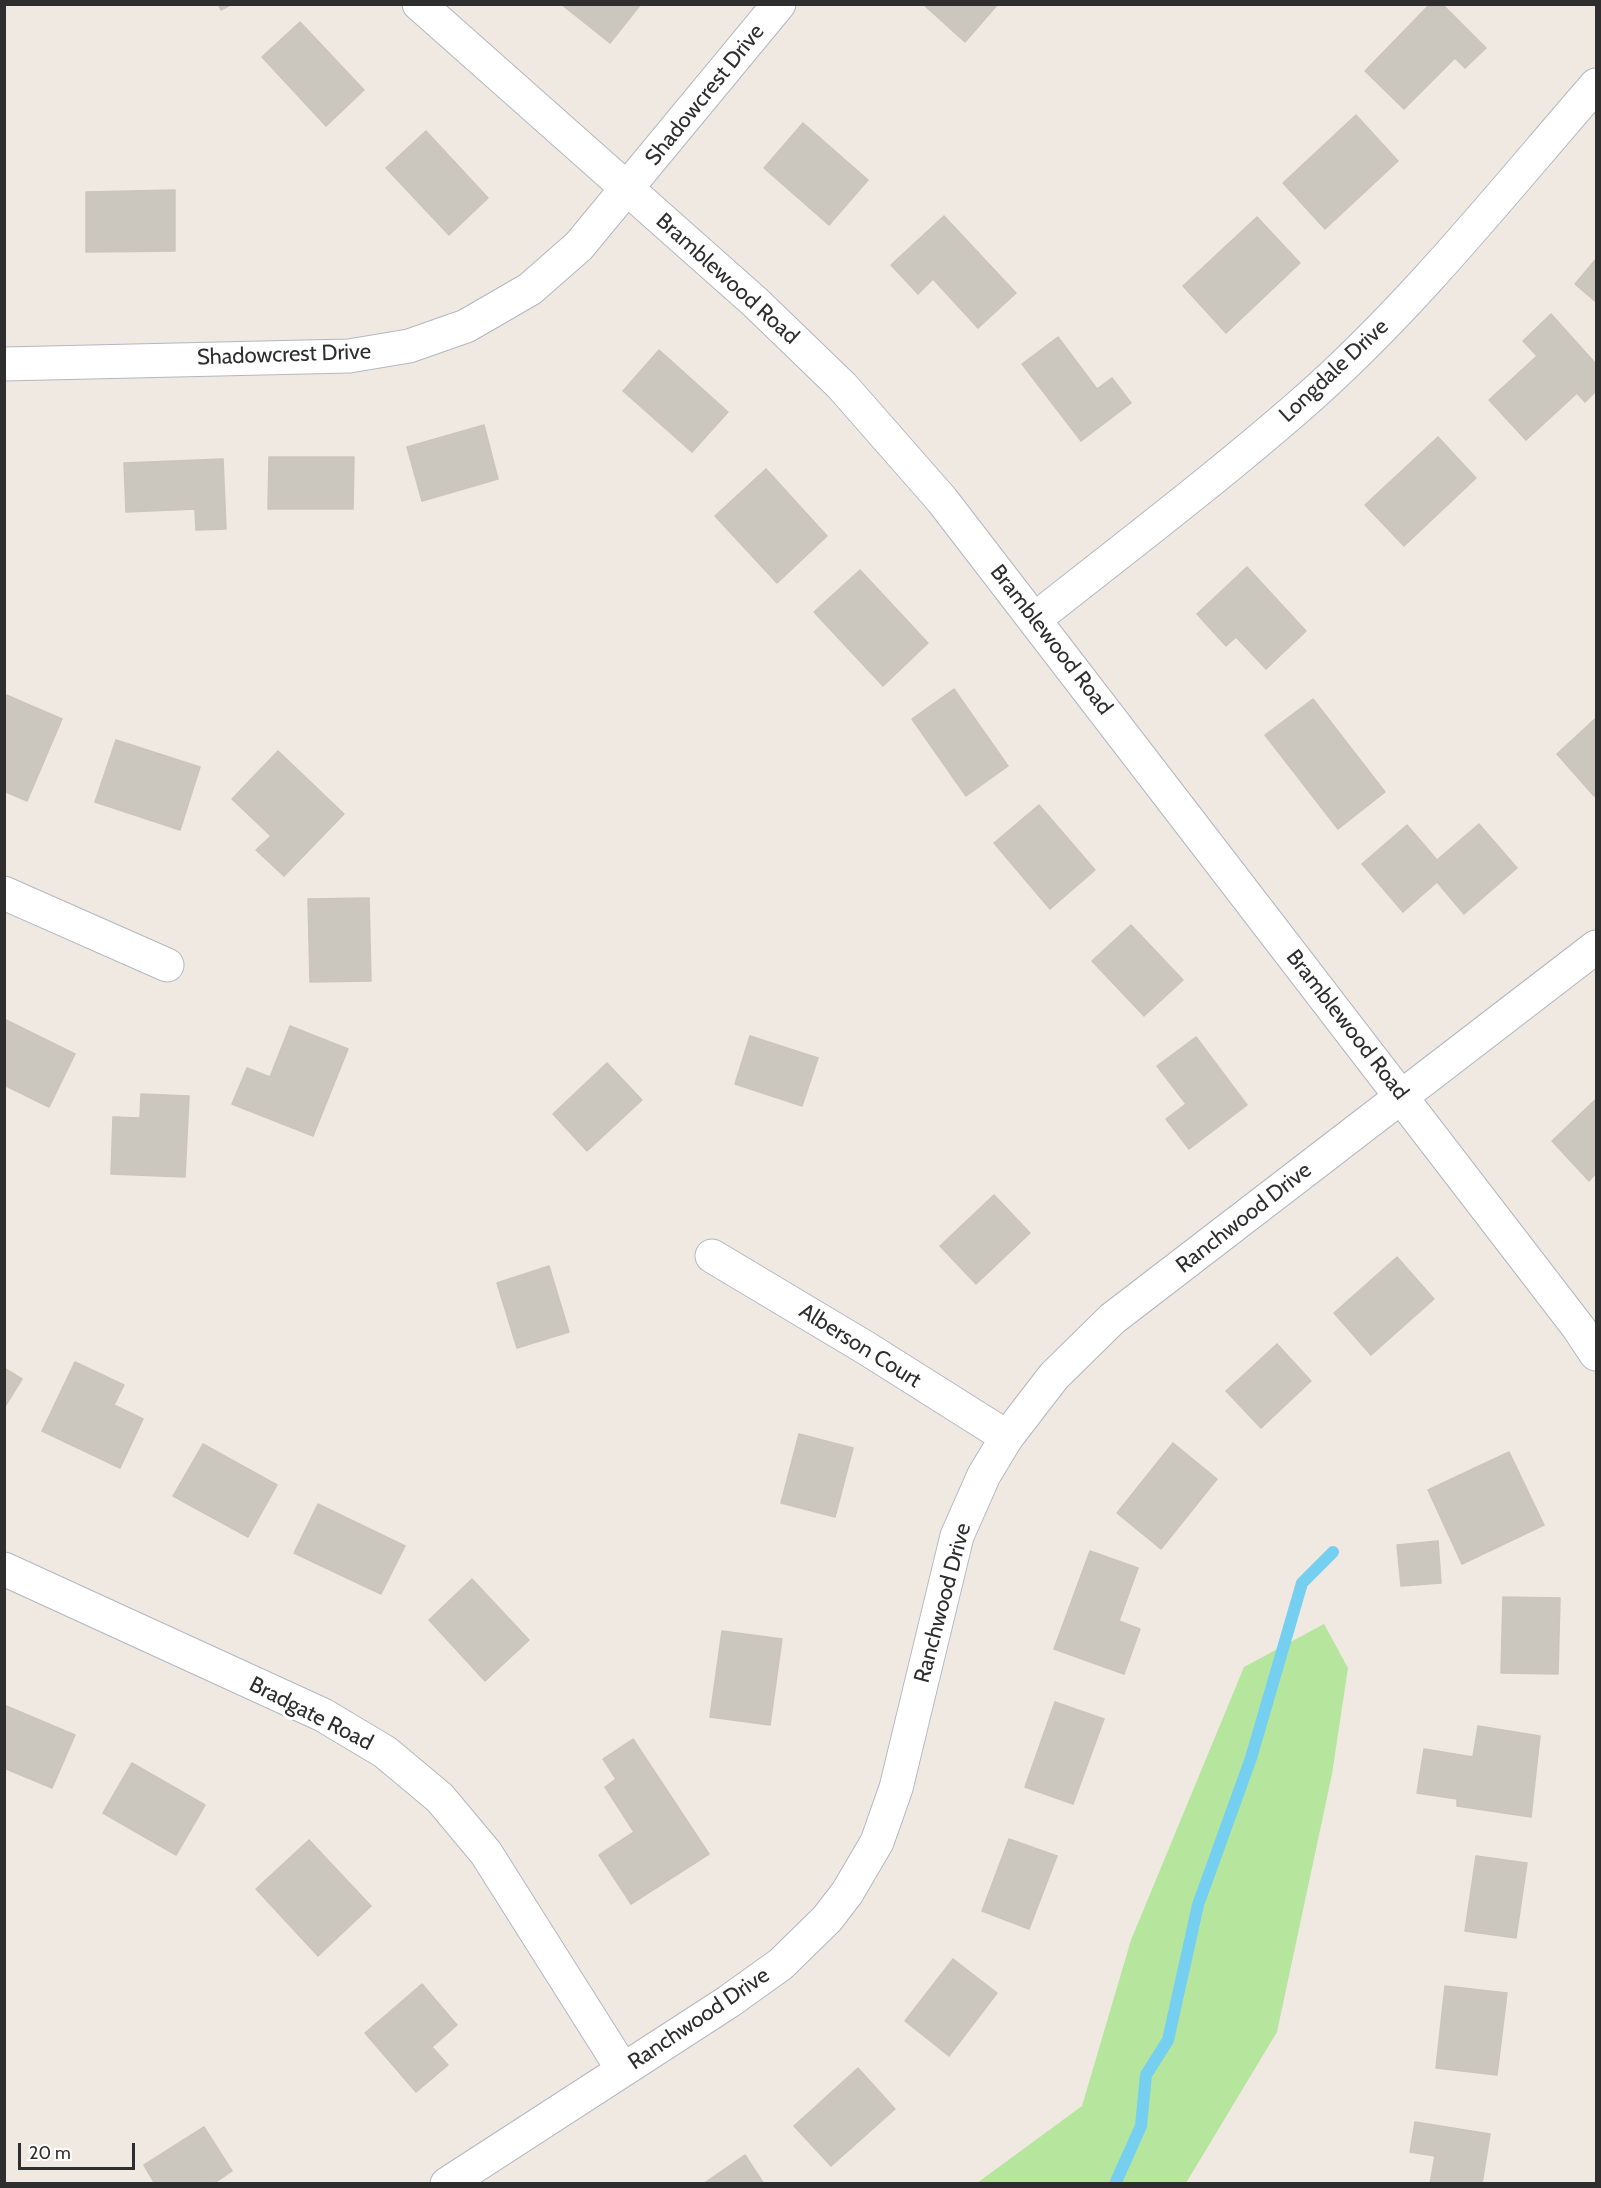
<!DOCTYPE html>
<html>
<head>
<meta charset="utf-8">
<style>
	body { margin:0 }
	#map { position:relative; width:1601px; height:2188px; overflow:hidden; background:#efe9e1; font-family:Cabin,sans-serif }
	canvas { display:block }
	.frame { position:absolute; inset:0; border:6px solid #2e2e2e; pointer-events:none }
	.scale { position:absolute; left:18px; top:2143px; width:117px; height:27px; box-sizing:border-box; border:3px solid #2e2e2e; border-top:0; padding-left:8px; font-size:18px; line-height:21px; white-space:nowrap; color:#2e2e2e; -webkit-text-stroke:4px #fff; paint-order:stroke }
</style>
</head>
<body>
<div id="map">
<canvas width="1601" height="2188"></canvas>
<div class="frame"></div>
<div class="scale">20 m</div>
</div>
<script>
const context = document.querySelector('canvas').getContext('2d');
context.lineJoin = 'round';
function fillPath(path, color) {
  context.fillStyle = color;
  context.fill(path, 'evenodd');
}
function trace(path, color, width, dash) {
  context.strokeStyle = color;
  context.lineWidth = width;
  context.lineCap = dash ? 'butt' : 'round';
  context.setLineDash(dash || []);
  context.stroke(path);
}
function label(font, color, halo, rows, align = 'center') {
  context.font = font + ' Cabin,sans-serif';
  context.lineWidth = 6;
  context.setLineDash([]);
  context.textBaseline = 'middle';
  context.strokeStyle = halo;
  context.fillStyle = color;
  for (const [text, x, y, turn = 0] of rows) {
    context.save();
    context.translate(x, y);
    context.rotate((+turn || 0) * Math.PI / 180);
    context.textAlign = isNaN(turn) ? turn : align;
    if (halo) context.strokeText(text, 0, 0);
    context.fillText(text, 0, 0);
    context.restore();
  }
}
fillPath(new Path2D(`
	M1324 1624 1348 1668 1332 1774 1277 2032 1186 2183H977L1082 2106 1131 1940 1244 1667Z`), '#b6e59e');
trace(new Path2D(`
	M1115 2184 1141 2126 1146 2075 1168 2040 1198 1905 1251 1758 1302 1583 1333 1552`), '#75cff0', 12);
const building = new Path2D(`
	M218 4H232L221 10Z
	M561 4H641L610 43Z
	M923 4H998L965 42Z
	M1430 4H1442L1486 48 1465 68 1455 58 1404 109 1365 71Z
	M300 22 364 90 326 126 262 57Z
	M1356 115 1398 161 1325 229 1283 183Z
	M803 123 868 180 829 225 764 168Z
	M426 131 488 198 449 235 386 168Z
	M175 190V251L86 252V192Z
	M944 216 1016 293 978 328 933 279 918 294 891 265Z
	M1257 217 1300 263 1226 333 1183 286Z
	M1596 259V302L1575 284Z
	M1551 314 1596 364V391L1585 402 1577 393 1526 440 1489 400 1537 356 1523 341Z
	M1058 337 1097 389 1112 378 1131 403 1081 441 1022 364Z
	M659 350 728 412 692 452 623 391Z
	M484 425 498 479 422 501 407 447Z
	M1438 437 1476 478 1404 546 1365 505Z
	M269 457H354L353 509H268Z
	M223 459 226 529 196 530 195 509 126 512 124 463Z
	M766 469 827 536 777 583 715 516Z
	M1247 567 1306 631 1266 669 1236 637 1226 646 1197 614Z
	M860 570 928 643 883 686 814 612Z
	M954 689 1008 766 966 796 912 719Z
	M4 694 62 719 27 801 4 791Z
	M1313 699 1385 792 1338 829 1265 735Z
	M1596 718V793L1594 796 1557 754Z
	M116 740 200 767 180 830 95 802Z
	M278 751 344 814 284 876 256 850 271 836 232 799Z
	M1039 805 1095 870 1050 909 994 843Z
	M1479 824 1517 868 1464 914 1437 882 1403 912 1362 864 1407 825 1437 860Z
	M369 898 371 981 310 982 308 899Z
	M1131 925 1183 980 1144 1016 1092 961Z
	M4 1019 75 1054 49 1107 4 1085Z
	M290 1026 348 1049 313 1136 232 1104 247 1068 270 1077Z
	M750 1036 818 1058 802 1106 735 1084Z
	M1196 1037 1247 1105 1189 1149 1166 1119 1186 1104 1157 1066Z
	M607 1063 642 1100 587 1151 553 1114Z
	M141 1094 189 1096 185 1177 111 1174 113 1117 140 1118Z
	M1596 1099V1173L1589 1181 1552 1141Z
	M994 1195 1030 1233 976 1284 940 1246Z
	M1397 1257 1434 1299 1371 1355 1334 1313Z
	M549 1266 569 1332 517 1348 497 1283Z
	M1277 1344 1311 1381 1261 1428 1226 1391Z
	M75 1362 124 1385 114 1405 143 1419 120 1468 42 1431Z
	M4 1368 22 1379 4 1408Z
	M799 1434 853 1448 835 1517 781 1503Z
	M1173 1443 1217 1479 1161 1549 1117 1513Z
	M203 1444 277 1485 248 1537 173 1496Z
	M1509 1452 1544 1525 1462 1564 1428 1490Z
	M318 1504 405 1546 381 1594 294 1553Z
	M1438 1541 1441 1583 1401 1586 1397 1545Z
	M1090 1551 1138 1568 1119 1621 1140 1629 1124 1674 1054 1649Z
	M472 1579 529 1640 485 1681 429 1620Z
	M1503 1597 1560 1598 1558 1674 1501 1673Z
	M722 1631 782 1639 770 1725 710 1717Z
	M1055 1702 1104 1719 1073 1804 1025 1787Z
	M4 1705 75 1735 52 1788 4 1768Z
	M1478 1726 1540 1736 1531 1817 1457 1806V1799L1417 1793 1424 1749 1473 1757Z
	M633 1739 709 1854 631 1904 599 1855 634 1832 605 1787 616 1779 603 1759Z
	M132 1763 205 1805 176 1855 103 1813Z
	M1009 1839 1057 1856 1029 1929 982 1911Z
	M309 1840 371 1906 318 1956 256 1889Z
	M1476 1856 1527 1863 1516 1938 1465 1931Z
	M953 1959 997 1993 949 2056 905 2021Z
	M422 1984 457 2025 432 2047 448 2065 416 2092 365 2033Z
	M1445 1986 1507 1993 1497 2075 1436 2068Z
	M858 2068 895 2109 831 2166 794 2126Z
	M1415 2122 1490 2134 1482 2184H1430L1435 2156 1410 2152Z
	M204 2127 232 2171 213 2184H155L144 2165Z
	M745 2155 764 2184H703Z`);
fillPath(building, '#cbc7bf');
trace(building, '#cbc5ba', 1.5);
const street = new Path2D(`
	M419 4 755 302 842 386 942 500 1578 1327 1596 1354
	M4 364 349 356 409 346 466 326 530 289 579 246 779 4
	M1035 619C1125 548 1217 478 1304 402 1412 307 1502 193 1596 85
	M4 893 167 965
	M712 1256 866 1348 1007 1437
	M4 1569 323 1715 385 1752 440 1798 486 1853 623 2070
	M447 2184 728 2002 781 1964 827 1919 847 1893 877 1842 896 1788 957 1536 984 1475 1007 1437 1054 1376 1112 1319 1596 947`);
trace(street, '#b4b7c1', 35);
trace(street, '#fff', 33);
label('22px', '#2e2e2e', '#fff', [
	["Shadowcrest Drive",705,95,-51],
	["Bramblewood Road",727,279,42],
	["Shadowcrest Drive",284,355,-2],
	["Longdale Drive",1334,371,-43],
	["Bramblewood Road",1051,640,52],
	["Bramblewood Road",1347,1025,52],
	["Ranchwood Drive",1244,1218,-38],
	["Alberson Court",860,1346,32],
	["Ranchwood Drive",943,1603,-75],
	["Bradgate Road",311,1714,27],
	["Ranchwood Drive",699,2019,-34]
]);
</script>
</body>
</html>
